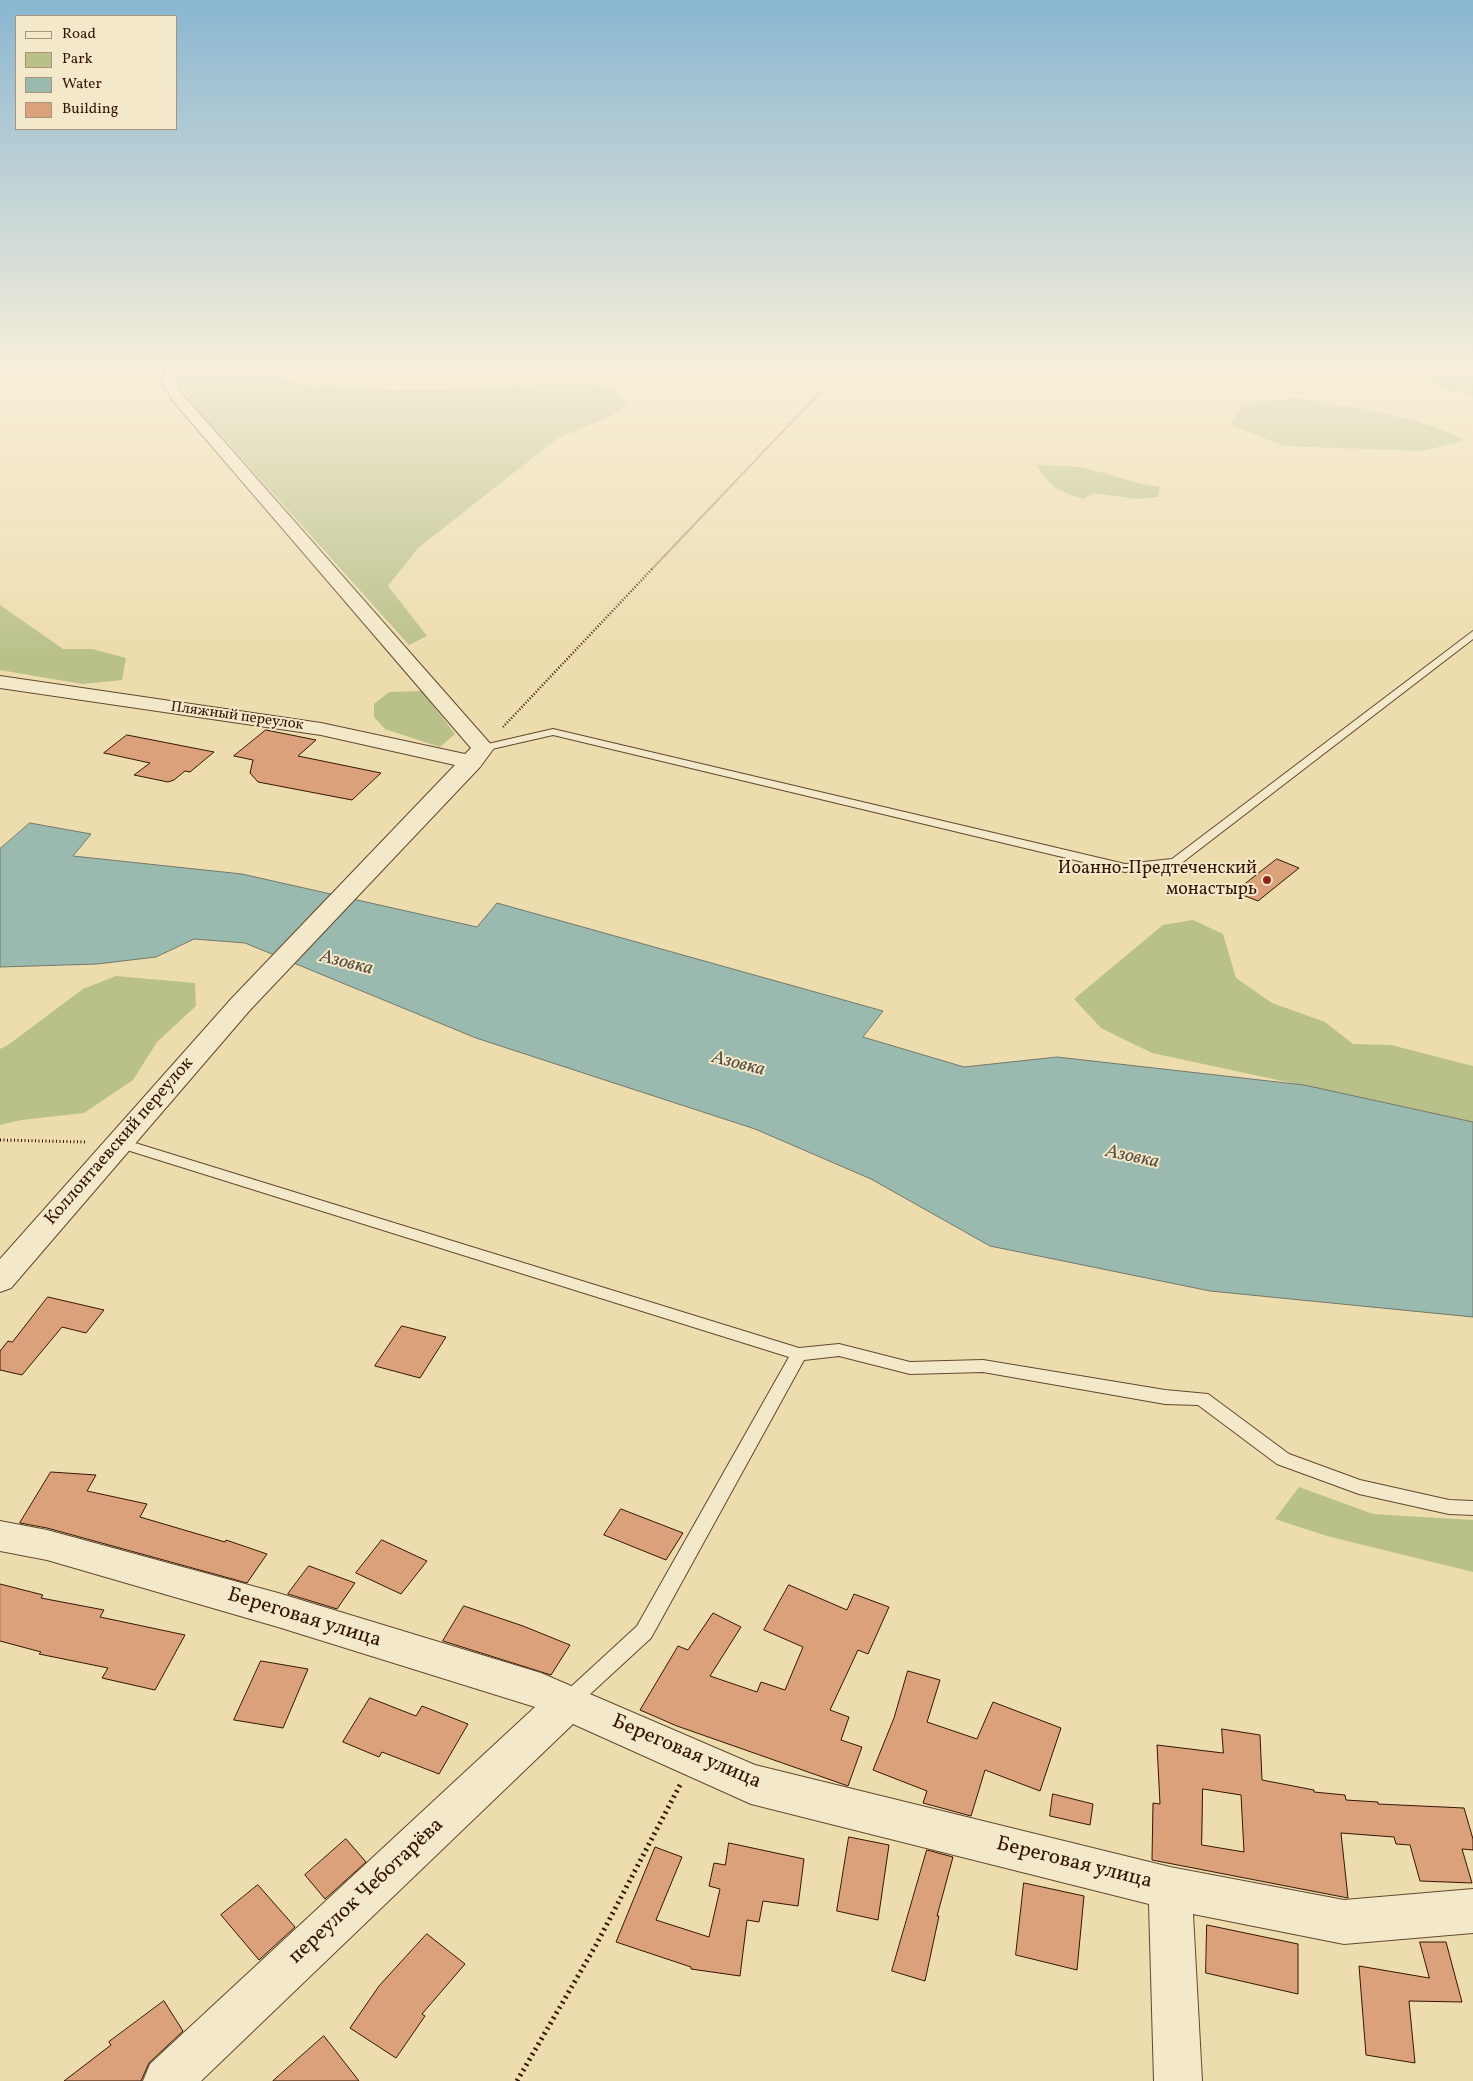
<!DOCTYPE html>
<html>
<head>
<meta charset="utf-8">
<style>
	body { margin:0 }
	#map { position:relative; width:1473px; height:2081px; overflow:hidden; background:#eddcad; font-family:Vollkorn,serif }
	canvas { display:block }
	.legend { position:absolute; left:15px; top:15px; width:162px; height:115px; box-sizing:border-box; background:#f3e8ca; border:1px solid #a7947b; margin:0; padding:6px 9px; list-style:none; font-size:15px; color:#351605 }
	.legend li { display:flex; align-items:center; gap:10px; height:25px }
	.legend b { width:25px; border:1px solid #a7947b }
</style>
</head>
<body>
<div id="map">
<canvas width="1473" height="2081"></canvas>
<ul class="legend">
<li><b style="height:6px;background:#f3e8ca"></b>Road</li>
<li><b style="height:14px;background:#b9c089"></b>Park</li>
<li><b style="height:14px;background:#9abaaf"></b>Water</li>
<li><b style="height:14px;background:#dba17b"></b>Building</li>
</ul>
</div>
<script>
const context = document.querySelector('canvas').getContext('2d');
context.lineJoin = 'round';
function fillPath(path, color) {
  context.fillStyle = color;
  context.fill(path, 'evenodd');
}
function trace(path, color, width, dash) {
  context.strokeStyle = color;
  context.lineWidth = width;
  context.lineCap = dash ? 'butt' : 'round';
  context.setLineDash(dash || []);
  context.stroke(path);
}
function label(font, color, halo, rows, align = 'center') {
  context.font = font + ' Vollkorn,serif';
  context.lineWidth = 4;
  context.setLineDash([]);
  context.textBaseline = 'middle';
  context.strokeStyle = halo;
  context.fillStyle = color;
  for (const [text, x, y, turn = 0] of rows) {
    context.save();
    context.translate(x, y);
    context.rotate((+turn || 0) * Math.PI / 180);
    context.textAlign = isNaN(turn) ? turn : align;
    if (halo) context.strokeText(text, 0, 0);
    context.fillText(text, 0, 0);
    context.restore();
  }
}
fillPath(new Path2D(`
	M185 366H260L299 384 392 390 480 389 551 383H588L617 391 627 405 613 415 558 438 418 548 388 586 427 636 409 645 191 402 176 376Z
	M1377 366H1473V397H1471Z
	M1295 398C1352 408 1413 414 1465 440L1422 451 1284 446 1230 425 1243 404Z
	M1037 465C1052 466 1069 465 1084 468 1109 473 1134 484 1160 487L1158 497 1136 499 1094 493 1083 499C1060 491 1048 487 1037 465Z
	M0 605 63 649H92L126 658 122 680 82 684 0 670Z
	M422 691 455 734 440 747 385 729 374 717V704L389 692Z
	M1193 920 1223 934 1236 978 1272 1003 1325 1022 1353 1044 1391 1045 1473 1066V1122L1152 1053 1101 1028 1074 999 1163 925Z
	M116 976 195 983 196 1006 157 1042 133 1080 84 1113 21 1120 0 1125V1049L8 1045 83 989Z
	M1299 1487 1373 1514 1473 1520V1572L1327 1536 1275 1519Z`), '#b9c089');
const water = new Path2D(`
	M30 823 91 834 73 856 242 874 477 927 497 903 883 1011 863 1037 964 1067 1057 1057 1304 1085 1473 1122V1317L1210 1291 990 1246 871 1179 755 1129 476 1038 245 943 194 939 156 957 97 964 0 967V849Z`);
fillPath(water, '#9abaaf');
trace(water, '#72786b', 1);
const building = new Path2D(`
	M266 730 316 740 298 756 381 773 352 800 258 782 250 773 253 760 234 756Z
	M127 735 214 752 190 772 185 771 174 780 168 782 134 775 150 763 104 753Z
	M1277 859 1299 868 1258 901 1235 892Z
	M48 1297 104 1310 86 1333 62 1327 22 1375 0 1370V1351L8 1341 12 1342Z
	M402 1326 446 1337 420 1378 375 1366Z
	M51 1472 96 1475 87 1491 147 1504 140 1517 225 1542 226 1540 267 1554 247 1583 47 1528 20 1523Z
	M621 1509 683 1533 666 1560 604 1535Z
	M382 1540 427 1561 401 1594 356 1573Z
	M309 1566 355 1583 337 1609 288 1594Z
	M0 1584 43 1595 41 1598 104 1610 100 1617 185 1635 155 1690 102 1678 108 1668 39 1654 41 1652 0 1641Z
	M789 1585 847 1610 854 1594 889 1607 868 1654 858 1650 830 1710 849 1717 841 1740 862 1747 848 1786 677 1726 640 1710 678 1646 688 1650 713 1613 741 1627 710 1676 757 1692 761 1682 785 1690 803 1647 764 1630Z
	M464 1606 523 1626 570 1645 551 1675 443 1641Z
	M261 1661 308 1669 283 1728 234 1720Z
	M908 1671 940 1680 927 1722 977 1739 993 1702 1061 1728 1040 1791 985 1770 971 1816 923 1803 927 1791 873 1770 894 1718Z
	M370 1698 416 1716 422 1706 468 1724 439 1774 382 1752 379 1757 343 1742Z
	M1222 1729 1260 1735 1262 1780 1314 1790V1792L1345 1795 1346 1800 1378 1802V1804L1464 1808 1473 1839V1850L1462 1849 1472 1883 1420 1881 1410 1845 1396 1844 1394 1837 1341 1833 1348 1898 1152 1860 1153 1803 1160 1804 1157 1745 1223 1753ZM1203 1789 1241 1795 1244 1852 1202 1845Z
	M1053 1794 1093 1804 1090 1825 1050 1816Z
	M849 1837 889 1845 878 1920 837 1911Z
	M346 1839 366 1862 325 1899 305 1875Z
	M729 1843 804 1859 798 1906 763 1901 759 1922 747 1920 740 1976 691 1969V1967L616 1942 655 1847 682 1857 656 1920 709 1937 720 1889 709 1886 714 1863 725 1865Z
	M927 1850 953 1857 937 1916H939L925 1981 892 1971Z
	M1024 1883 1084 1896 1077 1970 1016 1955Z
	M258 1885 295 1927 259 1960 221 1915Z
	M1207 1925 1298 1944V1994L1206 1973Z
	M427 1934 465 1964 422 2014 425 2016 396 2058 350 2028 379 1986Z
	M1420 1942H1446L1462 2002 1409 2001 1415 2063 1366 2055 1359 1966 1429 1978Z
	M164 2001 183 2031 149 2063 141 2081H64L111 2045 109 2042Z
	M324 2036 359 2081H273Z`);
fillPath(building, '#dba17b');
trace(building, '#351605', 1);
const lane = new Path2D(`
	M1473 631V639L1179 865 1125 872 553 735 483 751 478 748 479 746 553 729 1125 864 1172 859Z
	M119 1138 799 1348 839 1344 910 1362 983 1360 1165 1390 1208 1394 1289 1454 1360 1480 1449 1500 1473 1501V1515L1449 1514 1359 1494 1277 1464 1198 1405 1165 1404 983 1372 910 1374 839 1356 804 1360 651 1638 575 1708 568 1711 561 1708 558 1702 561 1696 637 1626 789 1357 114 1146 112 1143 114 1140Z`);
const street = new Path2D(`
	M169 366H183L175 381 184 396 494 748 480 767 250 1010 11 1288 0 1292V1259L232 998 455 765 321 735 0 688V676L321 723 465 754 471 748 173 401 161 381Z
	M0 1521 47 1530 278 1593 541 1673 755 1765 1170 1867 1344 1900 1473 1889V1933L1344 1944 1193 1914 1202 2081H1154L1149 1904 751 1804 573 1724 201 2081H143L150 2064 535 1707 278 1627 47 1560 0 1551Z`);
trace(lane, '#63482f', 2);
trace(street, '#63482f', 2);
trace(new Path2D(`
	M652 569 845 366`), '#351605', 2, [0.5, 1]);
trace(new Path2D(`
	M503 727 653 568`), '#351605', 2.5, [1, 2]);
trace(new Path2D(`
	M0 1140 86 1142`), '#351605', 3, [1, 2.5]);
trace(new Path2D(`
	M517 2081 596 1945 680 1785`), '#351605', 5, [2, 4]);
fillPath(lane, '#f3e8ca');
fillPath(street, '#f3e8ca');
const sky = context.createLinearGradient(0, 0, 0, 658);
sky.addColorStop(0, '#89b6d1');
sky.addColorStop(0.56, '#f7efda');
sky.addColorStop(1, '#f7efda00');
context.fillStyle = sky;
context.fillRect(0, 0, 1473, 658);
for (const [x, y, r, color] of [
	[1267,880,5,"#8f2418"]
]) {
  const dot = new Path2D();
  dot.arc(x, y, r, 0, 2 * Math.PI);
  context.fillStyle = color;
  context.fill(dot);
  trace(dot, '#f3e8ca', 2);
}
label('15px', '#351605', '#f3e8ca', [
	["Пляжный переулок",237,717,8]
]);
label('18px', '#351605', '#f3e8ca', [
	["Иоанно-Предтеченский",1257,870],
	["монастырь",1257,891]
], 'right');
label('18px', '#351605', '#f3e8ca', [
	["Коллонтаевский переулок",120,1142,-49]
]);
label('italic 19px', '#584f40', '#f3e8ca', [
	["Азовка",346,964,14],
	["Азовка",738,1065,14],
	["Азовка",1132,1158,12]
]);
label('21px', '#351605', '#f3e8ca', [
	["Береговая улица",304,1619,17],
	["Береговая улица",686,1753,23],
	["Береговая улица",1074,1864,14],
	["переулок Чеботарёва",367,1892,-43]
]);
</script>
</body>
</html>
